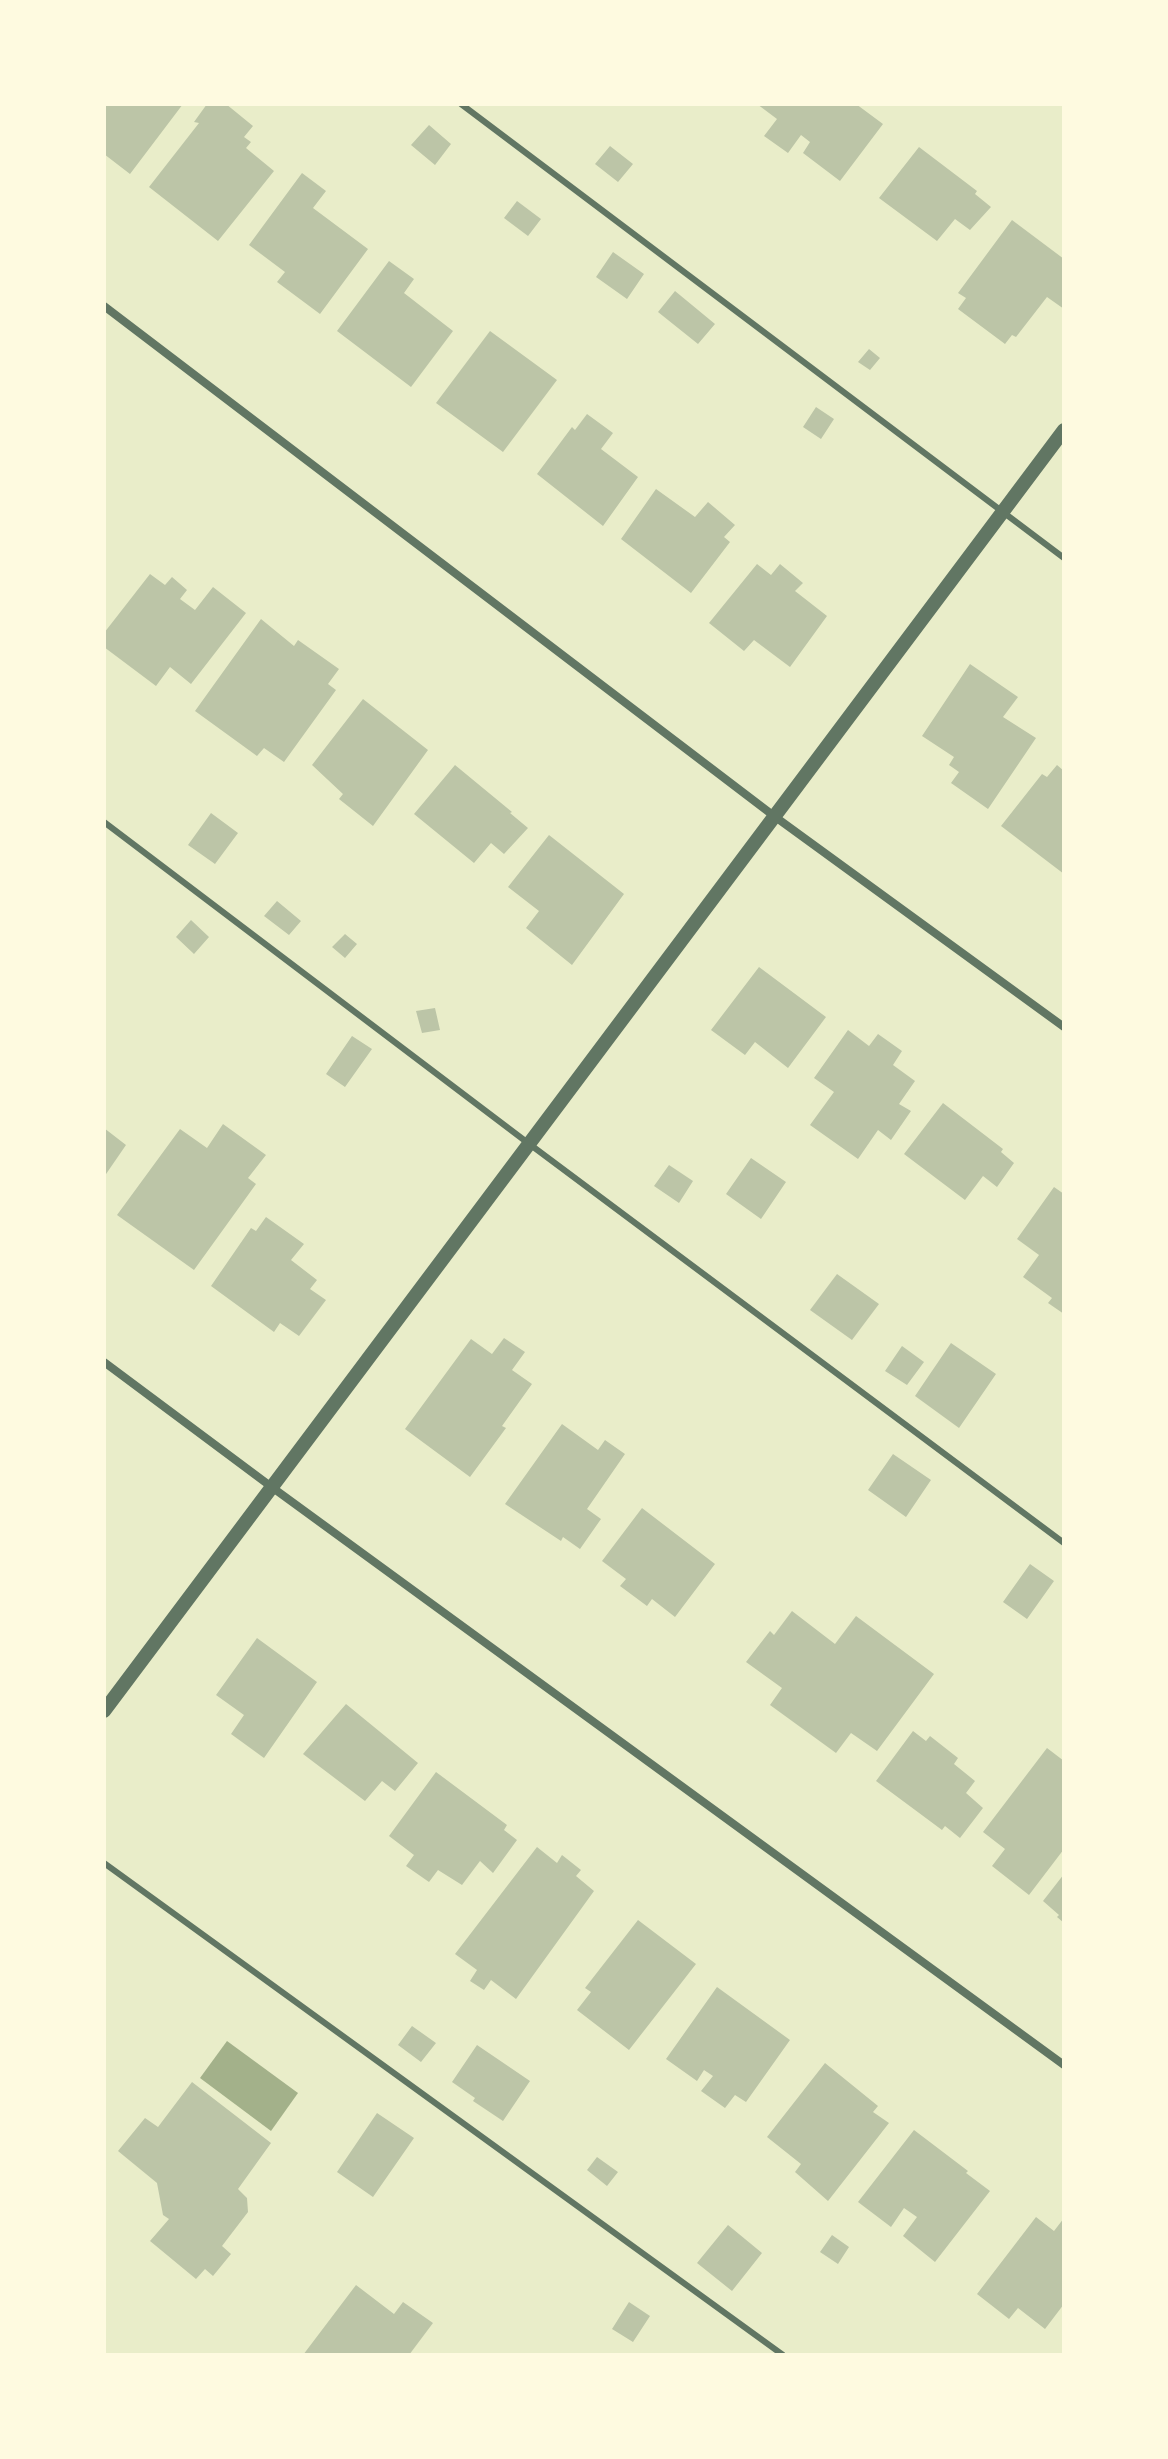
<!DOCTYPE html>
<html>
<head>
<meta charset="utf-8">
<style>
	body { margin:0 }
	#map { position:relative; width:1168px; height:2459px; overflow:hidden; background:#e9edc9; font-family:"DejaVu Sans",sans-serif }
	canvas { display:block }
	.frame { position:absolute; inset:0; border:106px solid #fefae0; pointer-events:none }
</style>
</head>
<body>
<div id="map">
<canvas width="1168" height="2459"></canvas>
<div class="frame"></div>
</div>
<script>
const context = document.querySelector('canvas').getContext('2d');
context.lineJoin = 'round';
function fillPath(path, color) {
  context.fillStyle = color;
  context.fill(path, 'evenodd');
}
function trace(path, color, width, dash) {
  context.strokeStyle = color;
  context.lineWidth = width;
  context.lineCap = dash ? 'butt' : 'round';
  context.setLineDash(dash || []);
  context.stroke(path);
}
fillPath(new Path2D(`
	M227 2041 298 2093 271 2131 200 2078Z`), '#a3b18a');
fillPath(new Path2D(`
	M104 104H183L130 174 104 154Z
	M207 104H226L253 126 244 137 251 142 246 148 274 171 218 241 149 187 199 123 194 122Z
	M757 104H856L883 124 840 181 803 153 810 142 801 135 788 153 764 136 777 119Z
	M429 125 451 144 435 165 411 145Z
	M610 146 633 164 618 182 595 164Z
	M919 147 977 191 975 194 991 207 970 230 955 219 937 241 879 198Z
	M302 173 326 191 313 208 368 249 320 314 277 282 285 272 249 245Z
	M517 201 541 219 528 236 504 218Z
	M1012 220 1064 259V309L1047 297 1016 337 1012 335 1005 344 958 309 966 298 958 293Z
	M613 252 644 274 627 299 596 277Z
	M389 261 414 279 404 293 453 331 411 387 337 331Z
	M675 291 715 324 698 344 658 312Z
	M490 331 557 380 503 452 436 403Z
	M869 349 880 358 870 370 858 362Z
	M816 407 834 419 821 439 803 427Z
	M587 414 613 433 601 449 638 477 603 526 537 474 572 427 575 430Z
	M656 489 695 517 708 502 735 525 724 537 730 542 691 593 621 539Z
	M757 564 771 575 780 564 803 583 795 591 827 616 790 667 754 640 744 651 709 623Z
	M150 574 165 585 172 577 187 590 180 599 195 610 213 587 246 613 191 684 170 667 156 686 104 647V633Z
	M261 619 294 646 298 640 339 669 328 684 336 690 284 762 264 748 257 756 195 711Z
	M970 664 1018 697 1003 717 1036 738 988 809 951 783 959 772 949 765 954 757 922 736Z
	M363 699 428 750 373 826 339 799 343 794 312 765Z
	M455 765 512 812 510 813 528 828 504 854 491 843 474 863 414 814Z
	M1057 765 1064 771V874L1001 826 1042 774 1047 777Z
	M211 813 238 833 215 864 188 845Z
	M549 835 624 894 572 965 526 928 539 911 508 887Z
	M277 901 301 921 289 935 264 916Z
	M191 920 209 937 194 954 176 937Z
	M345 934 357 944 345 958 332 947Z
	M759 967 826 1017 788 1068 755 1042 745 1055 711 1030Z
	M435 1008 440 1030 422 1033 416 1011Z
	M848 1030 869 1046 878 1034 902 1051 893 1065 915 1081 899 1104 911 1111 891 1140 878 1130 858 1159 810 1125 834 1092 814 1078Z
	M352 1036 372 1049 345 1087 326 1074Z
	M943 1103 1003 1149 1001 1152 1014 1163 997 1187 983 1176 965 1200 904 1154Z
	M223 1124 266 1155 248 1178 256 1184 194 1270 117 1215 180 1129 207 1148Z
	M104 1128 126 1145 104 1177Z
	M751 1158 786 1182 761 1219 726 1194Z
	M669 1165 693 1181 679 1203 654 1186Z
	M1054 1187 1064 1194V1314L1048 1303 1052 1298 1023 1277 1039 1255 1017 1239Z
	M266 1217 304 1244 291 1260 317 1280 310 1289 326 1300 299 1336 280 1323 274 1332 211 1286 251 1228 256 1231Z
	M837 1274 879 1304 852 1340 810 1310Z
	M504 1338 525 1352 512 1370 532 1384 502 1426 506 1428 470 1477 405 1429 471 1339 492 1354Z
	M951 1343 996 1374 959 1428 915 1396Z
	M902 1346 924 1362 907 1385 885 1371Z
	M562 1424 598 1450 605 1440 625 1454 587 1509 601 1519 580 1549 563 1537 561 1541 505 1504Z
	M893 1454 931 1480 906 1517 868 1490Z
	M642 1508 715 1564 675 1617 652 1599 647 1606 620 1586 626 1579 602 1561Z
	M1030 1564 1054 1581 1027 1619 1003 1602Z
	M792 1611 835 1644 856 1616 934 1674 877 1751 851 1733 836 1753 770 1705 782 1688 746 1662 770 1631 774 1635Z
	M257 1638 317 1682 264 1758 231 1734 244 1715 216 1695Z
	M346 1704 418 1763 395 1791 382 1781 365 1801 303 1754Z
	M913 1731 926 1741 930 1736 958 1758 954 1764 975 1781 966 1793 983 1808 960 1838 945 1826 942 1830 876 1781Z
	M1047 1748 1064 1761V1849L1029 1895 992 1866 1005 1849 983 1832Z
	M436 1772 507 1825 504 1830 517 1840 493 1873 480 1861 462 1885 438 1870 429 1882 406 1866 414 1855 389 1836Z
	M537 1847 557 1863 562 1855 581 1870 576 1876 594 1891 516 1999 491 1980 484 1990 470 1981 477 1970 455 1954Z
	M1064 1874V1923L1057 1917 1059 1915 1043 1901Z
	M638 1920 696 1964 629 2050 577 2010 591 1992 585 1988Z
	M717 1987 790 2040 746 2102 735 2095 725 2108 701 2091 713 2076 704 2070 697 2081 666 2059Z
	M412 2026 436 2043 421 2062 398 2045Z
	M477 2045 530 2081 503 2121 473 2101 475 2098 452 2082Z
	M825 2063 878 2106 873 2112 889 2123 828 2201 795 2172 801 2164 767 2137Z
	M192 2082 271 2143 238 2189 247 2198 248 2212 222 2246 231 2254 213 2276 205 2269 196 2279 150 2241 169 2219 163 2215 157 2183 118 2151 145 2118 158 2127Z
	M377 2113 414 2138 373 2197 337 2172Z
	M914 2130 968 2171 966 2173 990 2191 935 2262 903 2236 917 2217 904 2208 891 2227 858 2202Z
	M597 2157 618 2172 607 2186 587 2170Z
	M1036 2217 1054 2231 1064 2218V2304L1045 2329 1018 2308 1009 2319 977 2294Z
	M728 2225 762 2253 732 2291 697 2263Z
	M832 2235 849 2247 838 2264 820 2252Z
	M356 2285 394 2314 403 2302 433 2323 409 2355H303Z
	M629 2302 650 2316 633 2342 612 2329Z`), '#bcc5a7');
trace(new Path2D(`
	M461 104 1064 558
	M104 822 528 1143 1064 1543
	M104 1863 783 2355`), '#617663', 6);
trace(new Path2D(`
	M104 306 774 816 1064 1027
	M104 1362 273 1488 1064 2065`), '#617663', 8);
trace(new Path2D(`
	M104 1711 1064 430`), '#617663', 14);
</script>
</body>
</html>
